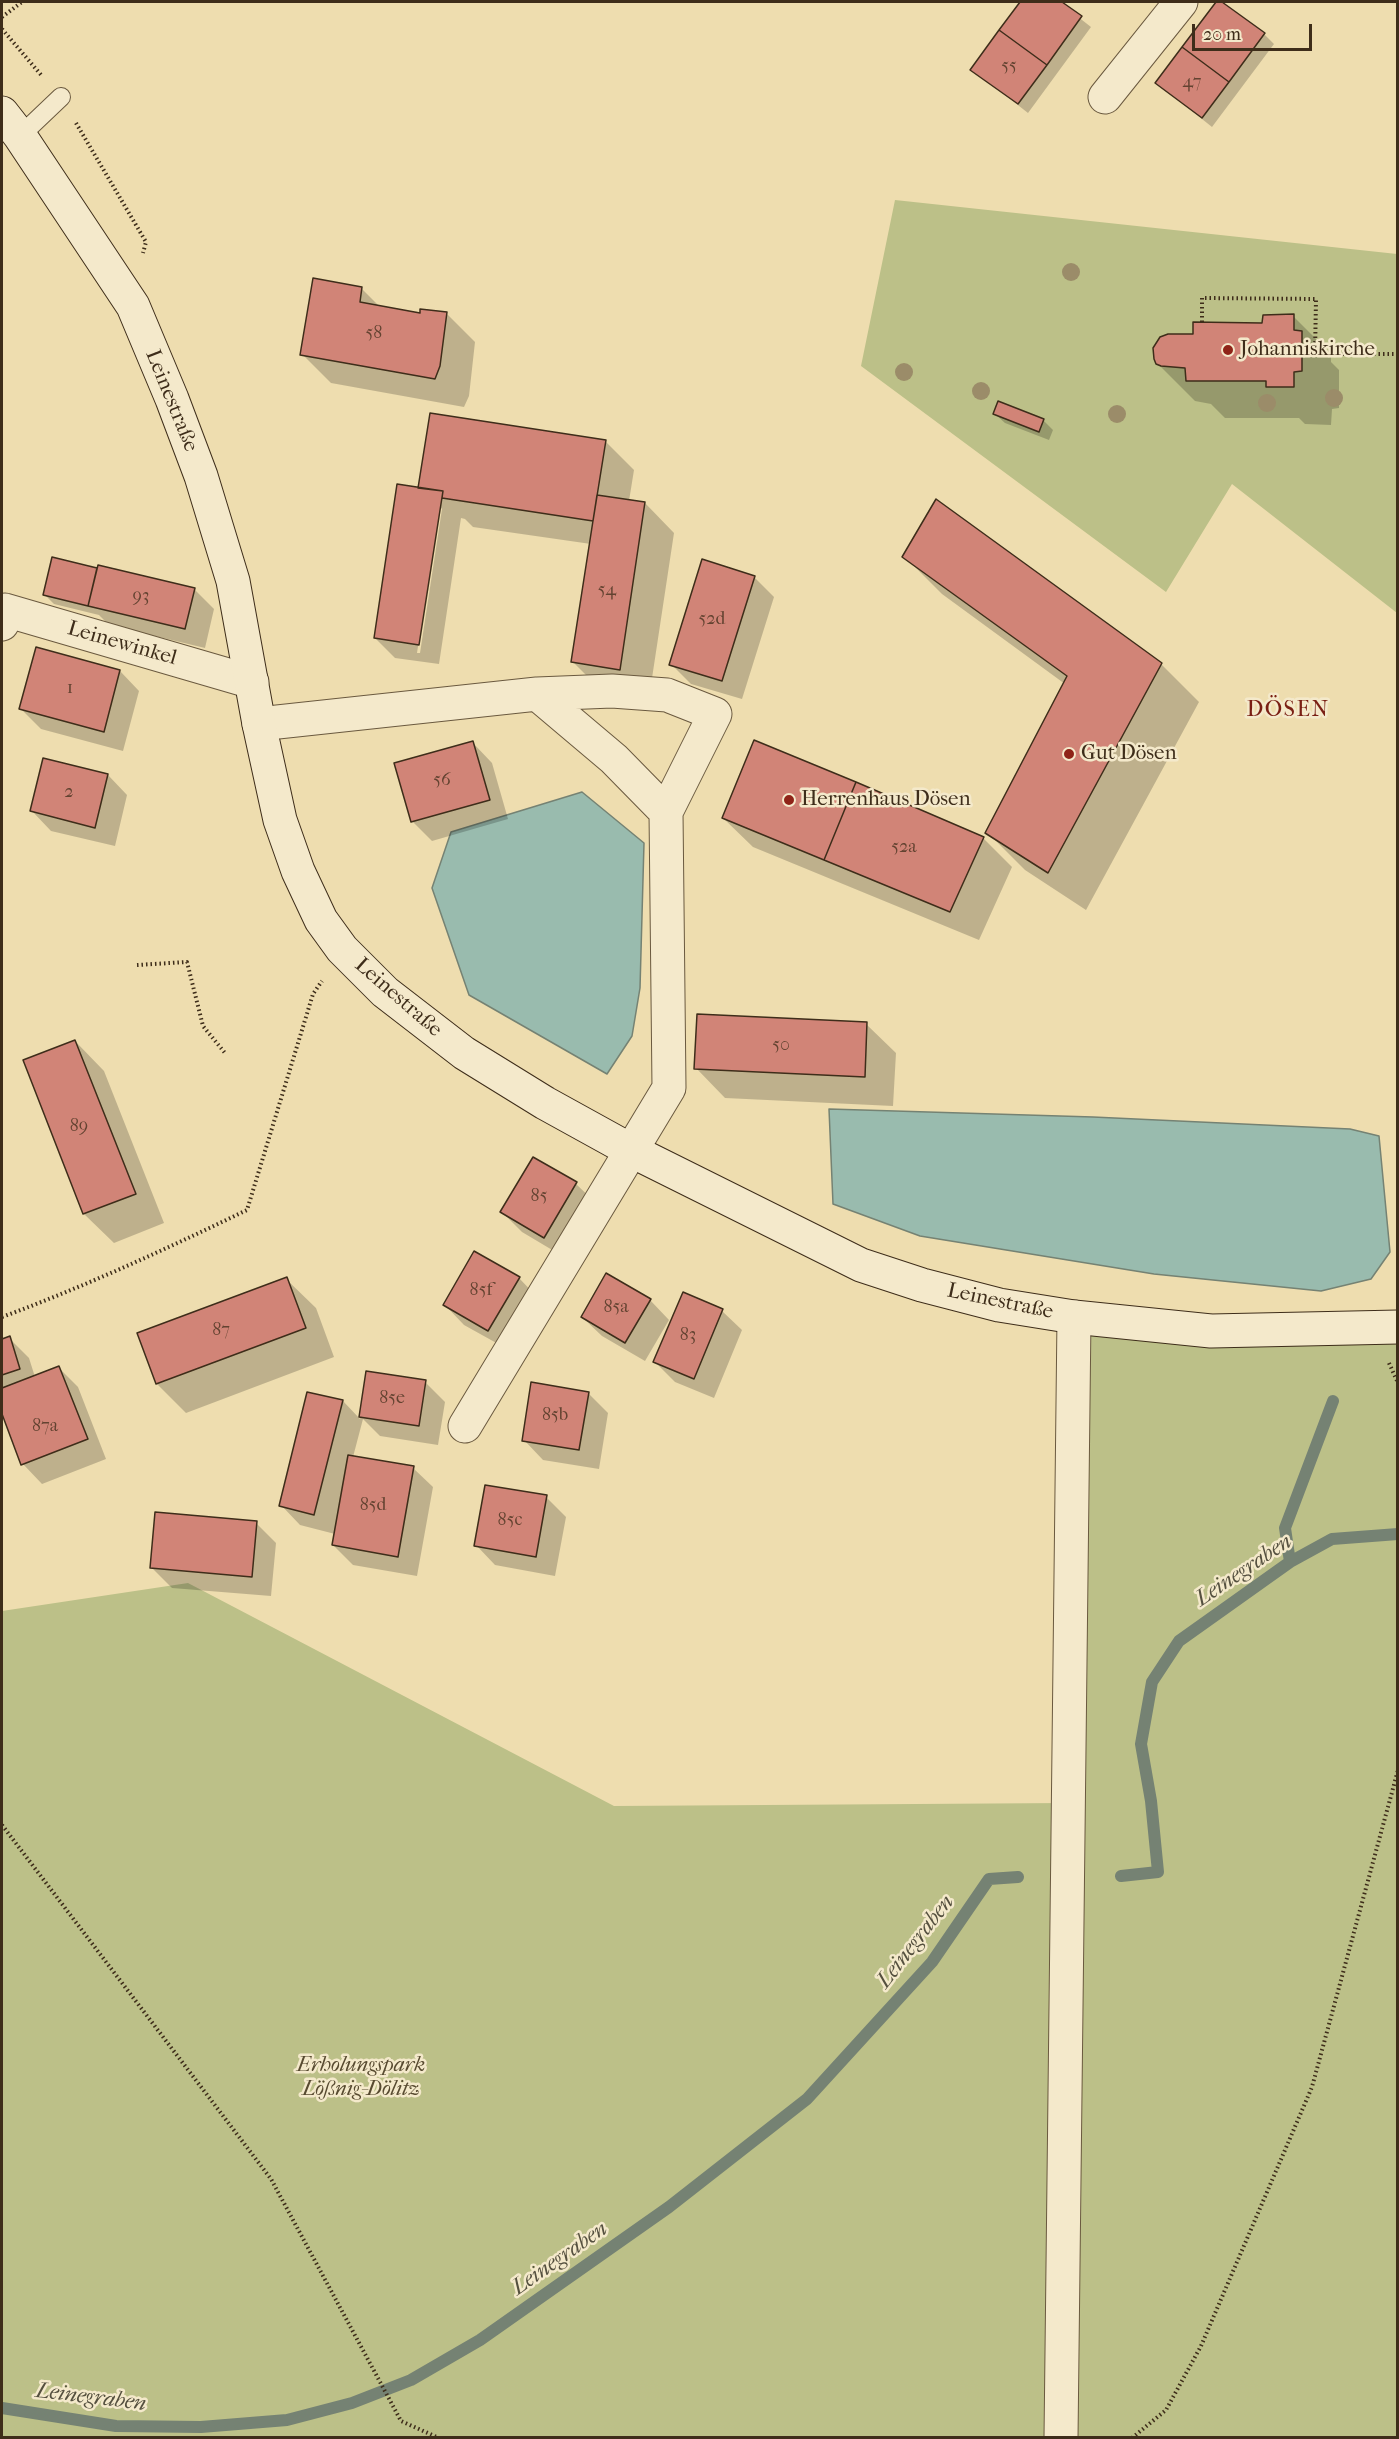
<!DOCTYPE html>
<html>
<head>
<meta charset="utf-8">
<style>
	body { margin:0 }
	#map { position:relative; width:1399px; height:2439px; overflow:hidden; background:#eeddaf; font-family:"IM FELL French Canon",serif }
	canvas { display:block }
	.frame { position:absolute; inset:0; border:3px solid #3e2d1a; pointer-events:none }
	.scale { position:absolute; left:1192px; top:24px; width:120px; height:27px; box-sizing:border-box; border:3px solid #3e2d1a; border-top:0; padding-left:8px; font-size:18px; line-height:21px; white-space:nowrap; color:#3e2d1a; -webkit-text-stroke:4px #f4e9cb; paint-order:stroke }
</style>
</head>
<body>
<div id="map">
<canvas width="1399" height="2439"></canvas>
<div class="frame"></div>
<div class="scale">20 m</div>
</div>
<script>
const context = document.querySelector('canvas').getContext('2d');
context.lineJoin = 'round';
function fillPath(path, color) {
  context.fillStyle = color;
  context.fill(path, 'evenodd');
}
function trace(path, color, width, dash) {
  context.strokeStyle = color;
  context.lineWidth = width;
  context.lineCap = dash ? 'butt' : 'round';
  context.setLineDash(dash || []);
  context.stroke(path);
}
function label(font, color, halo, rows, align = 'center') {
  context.font = font + ' "IM FELL French Canon",serif';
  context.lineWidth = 5;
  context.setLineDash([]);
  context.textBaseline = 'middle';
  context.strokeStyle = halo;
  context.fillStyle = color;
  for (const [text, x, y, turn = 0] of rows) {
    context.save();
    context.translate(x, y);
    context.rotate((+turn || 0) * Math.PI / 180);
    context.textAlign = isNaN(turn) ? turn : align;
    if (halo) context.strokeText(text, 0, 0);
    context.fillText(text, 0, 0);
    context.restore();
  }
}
fillPath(new Path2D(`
	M895 200 1397 254V613L1232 484 1166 592 861 366Z
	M1074 1317 1397 1327V2437H2V1611L188 1583 614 1806 1067 1803Z`), '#bcc088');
const water = new Path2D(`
	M582 792 644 843 640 988 632 1036 607 1074 469 995 432 888 451 832Z
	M829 1109 1093 1117 1350 1129 1379 1136 1390 1252 1371 1279 1321 1291 1154 1274 920 1236 833 1204Z`);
fillPath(water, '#99bbae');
trace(water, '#758273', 1.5);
fillPath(new Path2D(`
	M1022 2H1059L1091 27 1028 113 972 69Z
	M1218 2 1264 34 1274 44 1212 127 1157 83Z
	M361 288 380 307 421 314 446 313 475 342 469 396 464 407 331 383 302 354Z
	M1293 316 1331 354V362L1339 370V408L1332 409 1331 425 1305 424 1299 418H1225L1211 404 1195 401 1157 363 1194 335 1263 324Z
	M995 414 1043 420 1053 430 1049 440 1005 423Z
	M605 441 634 470 629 501 645 503 674 533 649 698 602 691 573 662 591 544 473 527 465 519 461 518 439 664 395 658 375 638 420 489ZM439 506 442 509 420 653H417Z
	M904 556 1161 664 1199 702 1086 910 1025 870 987 832 1065 684 942 594Z
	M96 569 194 589 214 609 205 648 109 625 99 615 54 604 45 595Z
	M754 577 774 597 742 699 691 684 671 664Z
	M120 671 139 691 123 751 41 729 21 709Z
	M473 743 492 763 508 819 432 841 412 821Z
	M108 775 127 795 115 846 51 831 32 811Z
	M723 818 983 838 1012 867 979 940 753 847Z
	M866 1024 896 1053 893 1106 725 1098 696 1068Z
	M75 1041 104 1071 164 1223 114 1243 84 1214 25 1061Z
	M534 1159 576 1184 596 1203 564 1257 522 1232 502 1212Z
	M519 1278 538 1298 509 1350 464 1325 445 1305Z
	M286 1279 316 1308 334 1357 186 1413 157 1384 139 1334Z
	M650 1300 669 1320 645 1361 602 1336 582 1317Z
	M722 1311 742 1330 714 1398 675 1382 655 1362Z
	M9 1338 29 1358 35 1377 59 1368 78 1387 106 1459 42 1484 23 1464 2 1410V1340Z
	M368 1373 425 1382 445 1402 438 1445 380 1436 363 1419 353 1457 413 1468 433 1487 417 1576 353 1565 333 1545 335 1534 300 1525 281 1505 343 1401 360 1419Z
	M588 1393 608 1413 599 1469 543 1460 524 1440Z
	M546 1497 566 1517 555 1576 495 1565 476 1545Z
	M256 1523 276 1543 271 1596 172 1588 152 1568Z`), '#0003');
trace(new Path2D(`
	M1290 1562 1285 1528 1333 1401
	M1121 1876 1158 1872 1151 1801 1141 1744 1152 1682 1179 1641 1290 1562 1332 1539 1398 1534
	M2 2408 116 2426 201 2427 287 2420 352 2403 411 2380 480 2340 669 2207 807 2099 932 1962 989 1879 1018 1877`), '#758273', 12);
const building = new Path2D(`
	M1020 2H1062L1082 16 1047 65 999 30Z
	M1216 2H1222L1265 33 1229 82 1182 47Z
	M999 30 1047 65 1018 104 970 70Z
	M1182 47 1229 82 1202 118 1155 83Z
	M313 278 362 287 360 302 420 313V309L447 312 440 366 435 379 300 355Z
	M1294 314V330L1302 331V371L1294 372V387H1266V381H1186L1185 368 1161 366 1156 364 1154 359 1153 348 1160 337 1168 334H1193V322L1262 323 1263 315Z
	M998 401 1044 419 1039 432 993 414Z
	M430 413 606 440 593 521 442 498 443 491 418 488Z
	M397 484 443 491 419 645 374 638Z
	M597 495 645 502 620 670 571 662Z
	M936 499 1162 663 1048 873 985 833 1067 676 902 557Z
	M52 557 97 568 88 606 43 595Z
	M702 559 755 576 722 681 669 665Z
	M98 565 195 588 185 629 88 606Z
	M36 647 120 670 104 732 19 709Z
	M754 740 856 782 824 860 722 818Z
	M473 741 490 800 411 822 394 763Z
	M43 758 108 774 95 828 30 811Z
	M856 782 984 837 950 912 824 860Z
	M697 1014 867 1022 865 1077 694 1069Z
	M75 1040 136 1194 83 1214 23 1060Z
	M533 1157 577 1182 544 1238 500 1212Z
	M474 1251 520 1277 488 1331 443 1305Z
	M606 1273 651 1299 625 1343 581 1317Z
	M287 1277 306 1328 156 1384 137 1333Z
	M683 1292 723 1309 694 1379 653 1362Z
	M10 1336 20 1369 2 1375V1339Z
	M59 1366 88 1439 21 1465 2 1414V1388Z
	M366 1371 426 1380 419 1426 359 1417Z
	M531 1382 589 1392 579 1450 522 1441Z
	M307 1392 343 1400 314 1515 279 1506Z
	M348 1455 414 1466 398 1557 332 1545Z
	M485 1485 547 1495 536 1557 474 1546Z
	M155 1512 257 1521 252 1577 150 1568Z`);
fillPath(building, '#d18477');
trace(building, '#3e2d1a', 1.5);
const service = new Path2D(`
	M20 136 61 97`);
const minor = new Path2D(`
	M1105 97 1181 2
	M2 624 5 610 252 682
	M537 694 614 759 666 812
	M259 724 537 694 612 691 667 695 715 714 666 812 669 1088 465 1426
	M1061 2438 1074 1317`);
const secondary = new Path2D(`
	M2 113 20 136 133 306 172 399 201 476 233 581 259 724 280 820 298 871 321 920 342 949 385 992 464 1053 545 1103 632 1151 861 1265 922 1285 999 1305 1074 1317 1211 1331 1398 1327`);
trace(service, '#6a593f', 20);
trace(minor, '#6a593f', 35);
trace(secondary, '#3e2d1a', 35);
trace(new Path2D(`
	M2 17 22 2
	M2 29 42 76
	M76 123 146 242 143 253
	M1202 322V298L1316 299 1315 354
	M1302 354H1398
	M137 965 187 962 203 1026 225 1053
	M2 1317C86 1286 166 1249 247 1210L313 994 322 981
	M1389 1363 1398 1383
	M2 1825 271 2179 401 2421 439 2438
	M1132 2438 1166 2410 1201 2346 1312 2087 1398 1770`), '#3e2d1a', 4, [1.5, 3]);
trace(service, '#f4e9cb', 18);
trace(minor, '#f4e9cb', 33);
trace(secondary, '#f4e9cb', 33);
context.fillStyle = '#9b8c69';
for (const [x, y] of [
	[1071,272],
	[904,372],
	[981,391],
	[1334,398],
	[1267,403],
	[1117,414]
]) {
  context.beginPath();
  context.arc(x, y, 9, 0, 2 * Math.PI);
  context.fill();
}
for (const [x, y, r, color] of [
	[1228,350,6,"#8f2418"],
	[1069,754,6,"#8f2418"],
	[789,800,6,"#8f2418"]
]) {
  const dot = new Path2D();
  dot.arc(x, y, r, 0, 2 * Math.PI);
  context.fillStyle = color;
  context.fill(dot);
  trace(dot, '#f4e9cb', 2);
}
label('18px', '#634331', null, [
	["55",1009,67],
	["47",1192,83],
	["58",374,334],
	["54",607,591],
	["93",141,597],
	["52d",712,620],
	["1",70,689],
	["56",442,781],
	["2",69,793],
	["52a",904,848],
	["50",781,1046],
	["89",79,1127],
	["85",539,1197],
	["85f",481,1291],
	["85a",616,1308],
	["87",221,1331],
	["83",688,1336],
	["85e",392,1399],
	["85b",555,1416],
	["87a",45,1427],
	["85d",373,1506],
	["85c",510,1521]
]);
label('21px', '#3e2d1a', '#f4e9cb', [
	["Johanniskirche",1240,350],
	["Gut Dösen",1081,754],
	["Herrenhaus Dösen",801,800]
], 'left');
label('21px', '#3e2d1a', '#f4e9cb', [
	["Leinestraße",171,401,68],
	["Leinewinkel",122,644,16],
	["Leinestraße",398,998,41],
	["Leinestraße",1000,1302,12]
]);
label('italic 21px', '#574a30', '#f4e9cb', [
	["Erholungspark",361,2066],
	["Lößnig-Dölitz",361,2090]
]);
context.letterSpacing = '1.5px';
label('22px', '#7a1f14', '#f4e9cb', [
	["DÖSEN",1288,711]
]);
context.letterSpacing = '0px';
label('italic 22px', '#55503f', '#f4e9cb', [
	["Leinegraben",1244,1571,-34],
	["Leinegraben",916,1942,-52],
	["Leinegraben",560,2259,-35],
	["Leinegraben",91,2398,7]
]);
</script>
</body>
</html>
